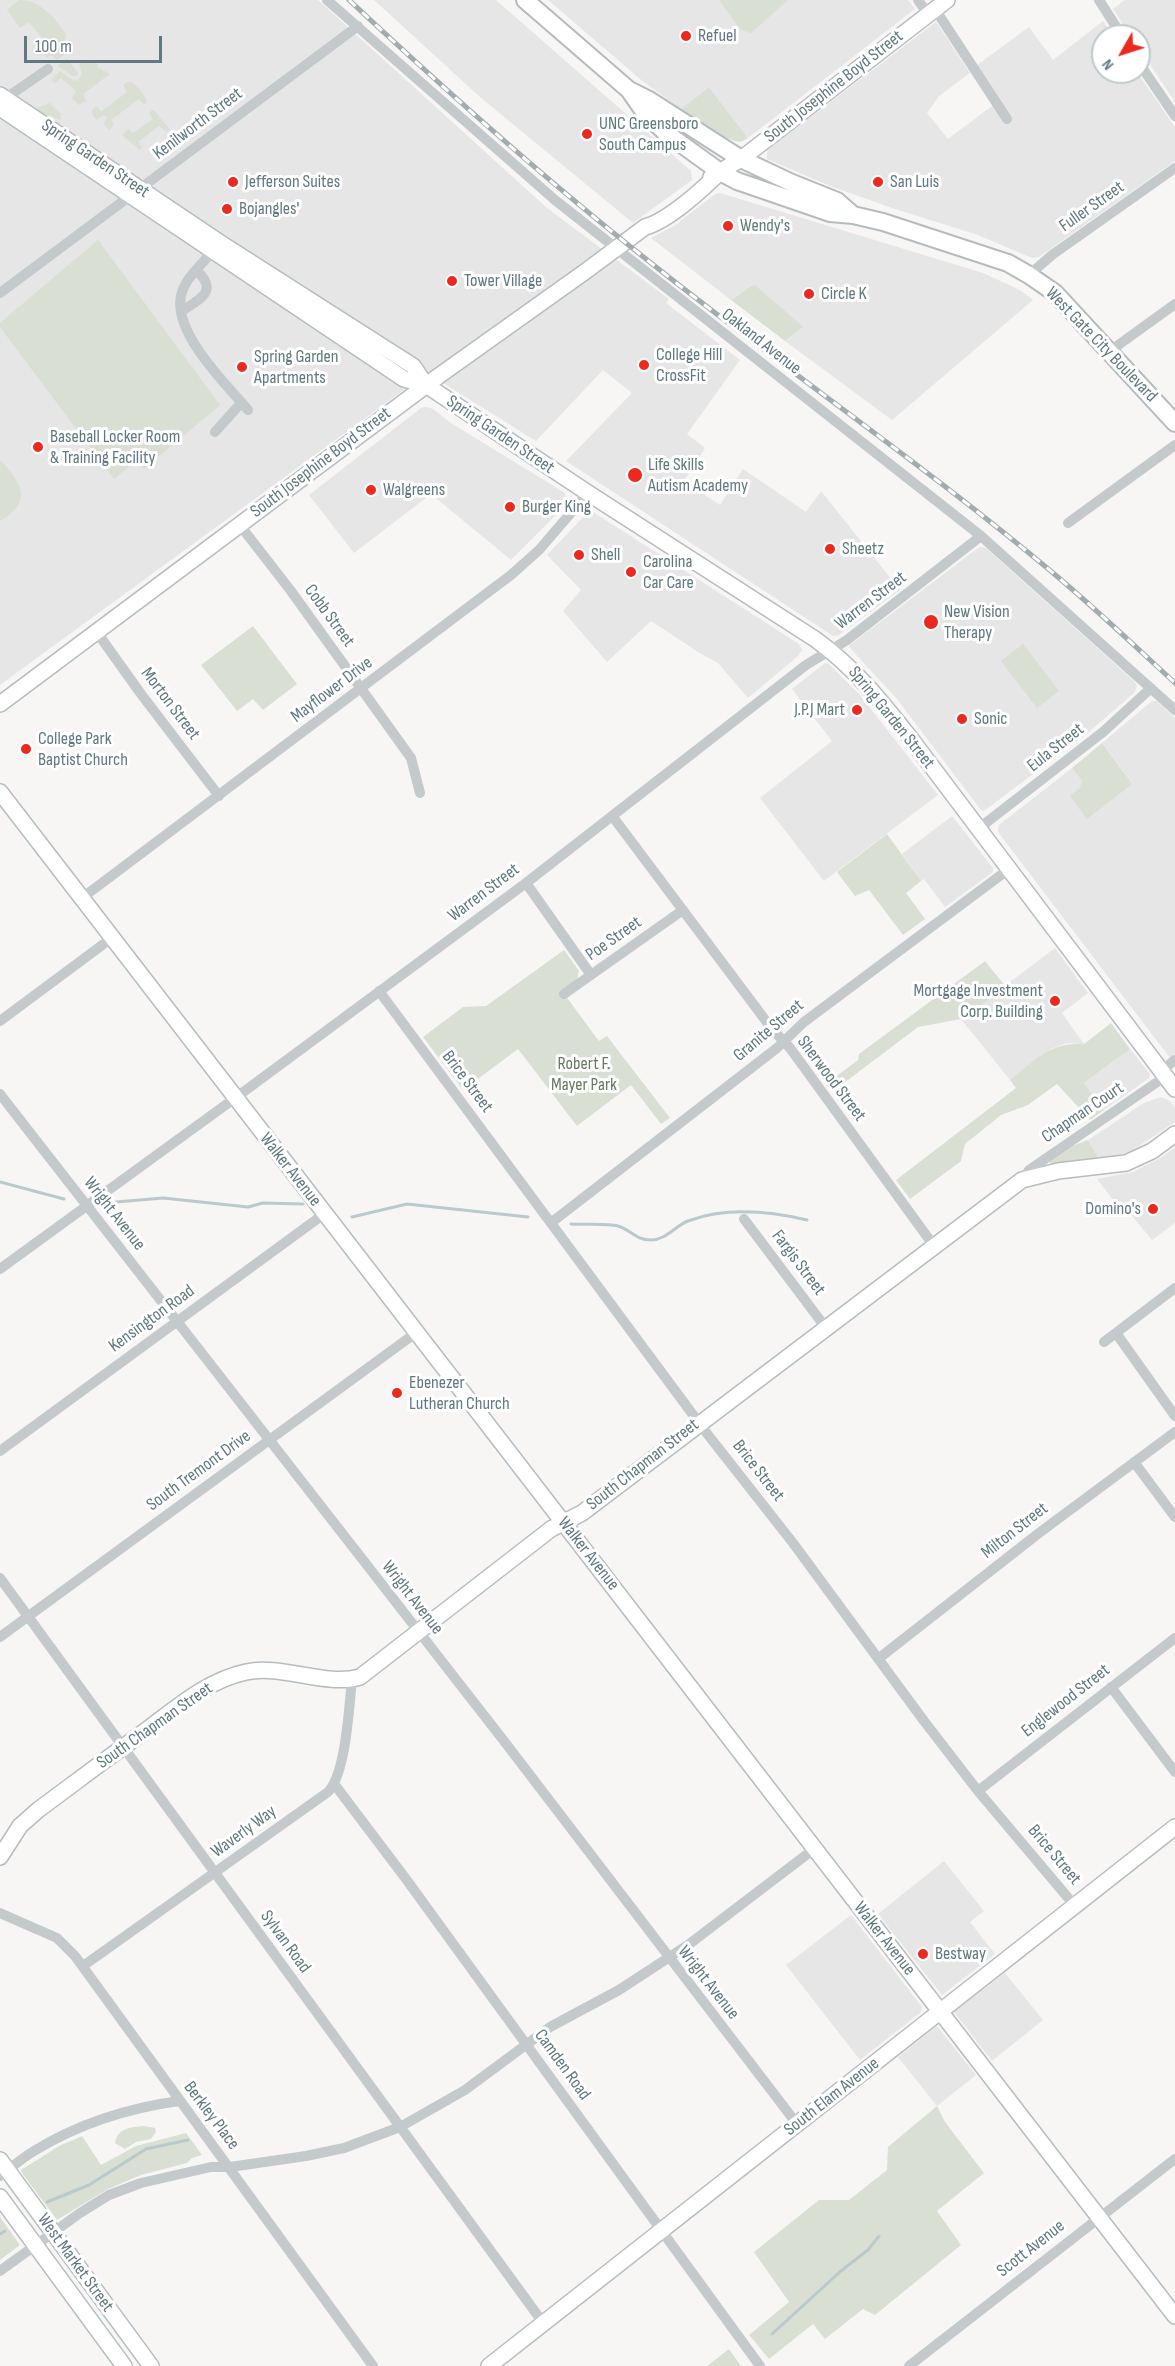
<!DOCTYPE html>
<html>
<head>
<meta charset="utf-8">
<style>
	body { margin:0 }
	#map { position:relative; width:1175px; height:2366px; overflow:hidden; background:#f7f6f4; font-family:"Sofia Sans Condensed",sans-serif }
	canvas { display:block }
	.north { position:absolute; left:1091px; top:24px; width:60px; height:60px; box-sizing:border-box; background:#fff; border:2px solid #bfc9cc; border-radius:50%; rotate:231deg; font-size:16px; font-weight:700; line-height:24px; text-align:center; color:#607880 }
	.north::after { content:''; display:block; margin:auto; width:21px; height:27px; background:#ec291f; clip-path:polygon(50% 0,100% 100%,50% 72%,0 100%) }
	.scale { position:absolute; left:24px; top:36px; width:138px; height:27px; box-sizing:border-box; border:3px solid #607880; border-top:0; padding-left:8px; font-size:18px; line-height:21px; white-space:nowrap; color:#607880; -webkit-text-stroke:4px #fff; paint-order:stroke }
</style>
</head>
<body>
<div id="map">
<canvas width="1175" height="2366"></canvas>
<div class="north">N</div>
<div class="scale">100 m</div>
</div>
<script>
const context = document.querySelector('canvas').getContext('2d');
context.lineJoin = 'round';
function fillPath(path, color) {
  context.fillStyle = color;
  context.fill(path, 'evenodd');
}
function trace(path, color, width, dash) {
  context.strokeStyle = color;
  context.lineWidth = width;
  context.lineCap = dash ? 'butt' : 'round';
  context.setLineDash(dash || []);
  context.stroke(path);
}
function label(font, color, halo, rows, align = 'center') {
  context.font = font + ' "Sofia Sans Condensed",sans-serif';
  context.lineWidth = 6;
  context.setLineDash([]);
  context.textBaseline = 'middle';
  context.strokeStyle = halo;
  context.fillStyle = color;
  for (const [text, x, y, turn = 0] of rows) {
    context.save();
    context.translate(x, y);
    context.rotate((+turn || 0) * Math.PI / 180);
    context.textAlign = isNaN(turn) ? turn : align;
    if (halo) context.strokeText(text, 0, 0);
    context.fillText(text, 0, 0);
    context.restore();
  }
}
fillPath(new Path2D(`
	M0 0H318L547 208 669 299 666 303 740 360 687 434 705 448 684 481 720 505 743 469 806 512 821 491 900 590 839 635 833 636 566 461 632 393 603 370 536 441 427 373 0 685Z
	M374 0H496L691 171 692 180 633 223 480 97Z
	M548 0H908L915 9 748 138 709 87 681 109 640 79Z
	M1125 0H1175V102L1139 48V36H1131L1113 9Z
	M1103 21 1113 36H1103V72H1137L1175 127V161L1039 257 1032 258 978 235 895 209 830 186 767 159V150L936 22 970 73 939 96 927 113 948 139 1000 100 977 65 1029 27 1053 60Z
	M720 193 983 273 1020 290 1033 300 892 420 785 341 802 328 754 284 731 300 651 238 674 226 715 194Z
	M426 407 433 409 451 423 565 493 566 505 511 560 431 494 354 553 309 495 421 408Z
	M590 510 799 644 802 650 798 656 748 698 718 663 698 652 651 621 607 662 563 611 581 590 547 555Z
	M982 547 986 548 1134 681 1137 686 1135 692 1090 731 984 811 981 810 897 699 850 648V645L978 548Z
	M825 663 829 664 860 695 938 795 824 881 760 798 832 741 792 689Z
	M1152 701H1157L1175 718V1054L1170 1058 998 832V828L999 825 1072 768 1082 781 1079 789 1123 771 1102 743Z
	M952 816 993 868V872L945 907 924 879 921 881 902 854Z
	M1055 948 1088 993 1062 1013 1084 1044 1067 1043 1051 1049 1010 1080 961 1019Z
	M1130 1049 1150 1074 1149 1078 1104 1110 1084 1083Z
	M1161 1097 1170 1101 1175 1108V1122L1133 1150 1117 1156 1099 1159 1088 1140 1144 1103Z
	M1175 1147V1223L1152 1240 1128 1211 1123 1213 1097 1179 1133 1172 1162 1157Z
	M944 1861 984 1911 970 1922 995 1954 942 1995 878 1914Z
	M851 1915 922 2007 921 2012 860 2060 786 1965Z
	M1005 1973 1043 2020 992 2061 954 2012Z
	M937 2026 976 2075 937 2106 898 2057Z`), '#e5e6e5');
fillPath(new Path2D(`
	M19 0C40 0 54 17 66 34L65 39 60 46 64 55 57 60 51 55 47 58 42 51 48 45 29 22 20 28 7 10Z
	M719 0H788L751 33 741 30Z
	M67 58 78 73 77 76H72L58 66Z
	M83 61 98 64 97 67 110 74 83 94 86 101 79 105 72 98 76 91 61 78 55 83 51 80 60 71 74 81 78 80 82 74 79 65Z
	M127 82H130C138 86 146 95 147 103L144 104 139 99 111 120 114 125 109 130 104 123 108 118 103 115 97 120 93 116 92 110 97 106 101 112 127 92 123 85Z
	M709 87 748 138C744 141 740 143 735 141 716 135 697 119 681 109Z
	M50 103 61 114 60 120 40 112 37 108Z
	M152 110 155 111 170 130 167 132 159 126 138 142 142 148 140 150 122 135 128 129 133 133 153 119 149 113Z
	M98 240 220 405 144 469 136 461 114 479 0 327V323Z
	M754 284 803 327 785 341 731 300Z
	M0 460C21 482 34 502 0 521Z
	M253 626 297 684 263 710 253 699 237 711 201 665Z
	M1023 644 1059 691 1037 708 1001 661Z
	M1102 743 1132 784 1087 819 1070 796 1079 789 1082 781 1072 768Z
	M887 834 921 881 906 893 925 919 903 935 869 890 855 896 837 872Z
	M564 950 579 971 577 980 562 991 599 1041 607 1036 670 1118 661 1124 631 1085 577 1126 518 1049 463 1090 423 1037 463 1007 486 1006Z
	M985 961 1006 987 961 1019 918 1027 832 1092 826 1084 858 1060 859 1054Z
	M1111 1023 1130 1049 1084 1083 1104 1110 1090 1120 1057 1084 1028 1105 1001 1115 965 1144 961 1161 910 1199 896 1180 1016 1088 1010 1080C1036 1060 1050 1042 1084 1044Z
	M1088 1140 1099 1159 1051 1164 1049 1161 1072 1146Z
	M937 2106 945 2122 984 2173 937 2211 961 2245 875 2315 863 2309 825 2339 813 2324 769 2359 749 2335 789 2302 754 2252 819 2200H849L887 2170 888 2147Z
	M144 2126 155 2128 156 2132 151 2139 136 2142 125 2149 115 2143C117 2128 132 2127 144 2126Z
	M186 2133 202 2155 192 2158 187 2163 141 2175 108 2189 57 2220 22 2173 21 2170 59 2146 82 2136 101 2165 136 2146Z
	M0 2217 20 2245 0 2260Z
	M729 2349 741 2366H707Z`), '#dadfd4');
trace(new Path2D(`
	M0 1182 64 1199
	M116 1202 163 1198 248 1207 263 1203 303 1204
	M352 1217 407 1204 528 1217
	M571 1224C583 1225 608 1223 618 1226 631 1230 636 1240 651 1240 666 1240 675 1226 688 1221 725 1207 769 1211 807 1220
	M47 2202 89 2185 146 2149 188 2140
	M0 2234 5 2231
	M772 2334 842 2270 868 2250 879 2236`), '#bac9cb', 3);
const secondary = new Path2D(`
	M0 95 219 242 413 366 426 385
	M0 108 404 379 426 385 588 493 815 639C854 667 882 702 911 739L1175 1089
	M711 177 741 159 947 0
	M0 704 440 375 586 271 645 227C668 221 703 189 720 172
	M0 792 1175 2316
	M0 1857 20 1826 38 1810C72 1785 106 1759 141 1734 174 1710 205 1681 246 1672 282 1664 325 1687 360 1677L551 1529 582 1513 1022 1180 1058 1171 1126 1163 1152 1151 1175 1134
	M0 2160 151 2366
	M0 2197 124 2366
	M489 2366 1175 1827`);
const primary = new Path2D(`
	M525 0 629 90 649 100 741 159 792 183 837 201 853 215
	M629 90 645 113 666 133 720 172 737 181 830 213 853 215 883 222 1008 263 1029 275 1055 293 1175 423`);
trace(secondary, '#b6bdc0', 18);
trace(primary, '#b5bbbe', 20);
trace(new Path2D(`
	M327 0 555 200 981 536 1175 710
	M918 0 928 14
	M1099 0 1122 36
	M935 9 1007 119
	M1139 63 1175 116
	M0 102 48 69
	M216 246C206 262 185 276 181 296 173 333 226 384 248 410
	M1029 275 1052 255 1175 168
	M0 293 358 26
	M182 311C201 298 219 291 196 270
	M1110 351 1175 304
	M215 432 241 403
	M1068 523 1175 445
	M239 524 291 591 411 758 420 793
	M96 631 141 694 219 796
	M613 817 772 1029 790 1048 934 1246
	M978 829 1103 732 1151 688
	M526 883 591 975
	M82 898 511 575 539 550 588 493
	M379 991 705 1431 793 1543 924 1721 978 1791 1075 1906
	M564 994 683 910
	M0 1021 113 937
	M1161 1071 1175 1060
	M0 1094 504 1741 797 2124
	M1022 1180 1029 1170 1166 1076
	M744 1219 826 1328
	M552 1222 777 1048 804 1022 1009 869
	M0 1269 242 1093 526 883 806 665 847 640 981 536
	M1116 1333 1175 1416
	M1104 1342 1175 1288
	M0 1451 324 1214
	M1134 1462 1175 1517
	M0 1578 544 2324
	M0 1637 417 1332
	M878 1659 1039 1533 1175 1432
	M1111 1687 1175 1772
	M335 1785 406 1879 760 2366
	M978 1791 1175 1638
	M0 1913 57 1938 75 1956 373 2366
	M83 1966 328 1792C346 1774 349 1706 352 1680
	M0 2176C11 2168 22 2158 34 2151 78 2124 128 2108 179 2101
	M0 2271 80 2213 109 2195 141 2183 211 2167H230L306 2156 344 2148 400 2127 465 2090 550 2027 619 1990 688 1945 814 1849
	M909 2366 1175 2159`), '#c4c9cb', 10);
trace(secondary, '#fff', 15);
trace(primary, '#fff', 16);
const rail = new Path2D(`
	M349 0C443 88 540 175 641 255 778 365 925 465 1059 578 1099 612 1137 648 1175 683`);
trace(rail, '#a2acaf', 5);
trace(rail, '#fff', 3, [9]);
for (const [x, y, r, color] of [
	[686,36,6,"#ec291f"],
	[587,134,6,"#ec291f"],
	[233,182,6,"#ec291f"],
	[878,182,6,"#ec291f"],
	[227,209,6,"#ec291f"],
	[728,226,6,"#ec291f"],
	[452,281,6,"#ec291f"],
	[809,294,6,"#ec291f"],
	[644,365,6,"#ec291f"],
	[242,367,6,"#ec291f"],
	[38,447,6,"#ec291f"],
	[635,475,8,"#ec291f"],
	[371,490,6,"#ec291f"],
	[510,507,6,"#ec291f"],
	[830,549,6,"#ec291f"],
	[579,555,6,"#ec291f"],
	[631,572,6,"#ec291f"],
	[931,622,8,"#ec291f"],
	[857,710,6,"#ec291f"],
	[962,719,6,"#ec291f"],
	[26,749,6,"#ec291f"],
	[1055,1001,6,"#ec291f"],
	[1153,1209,6,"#ec291f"],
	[397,1393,6,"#ec291f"],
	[923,1954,6,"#ec291f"]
]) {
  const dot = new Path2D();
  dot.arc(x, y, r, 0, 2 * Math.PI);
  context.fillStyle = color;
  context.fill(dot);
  trace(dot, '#fff', 2);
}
label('18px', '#607880', '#fff', [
	["Refuel",698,36],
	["UNC Greensboro",599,124],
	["South Campus",599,145],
	["Jefferson Suites",245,182],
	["San Luis",890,182],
	["Bojangles'",239,209],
	["Wendy's",740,226],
	["Tower Village",464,281],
	["Circle K",821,294],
	["College Hill",656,355],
	["CrossFit",656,376],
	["Spring Garden",254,357],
	["Apartments",254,378],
	["Baseball Locker Room",50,437],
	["& Training Facility",50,458],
	["Life Skills",648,465],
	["Autism Academy",648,486],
	["Walgreens",383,490],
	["Burger King",522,507],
	["Sheetz",842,549],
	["Shell",591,555],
	["Carolina",643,562],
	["Car Care",643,583],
	["New Vision",944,612],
	["Therapy",944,633],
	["J.P.J Mart",845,710,"right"],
	["Sonic",974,719],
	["College Park",38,739],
	["Baptist Church",38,760],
	["Mortgage Investment",1043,991,"right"],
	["Corp. Building",1043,1012,"right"],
	["Domino's",1141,1209,"right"],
	["Ebenezer",409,1383],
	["Lutheran Church",409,1404],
	["Bestway",935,1954]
], 'left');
label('18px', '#607880', '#fff', [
	["South Josephine Boyd Street",834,87,-38],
	["Kenilworth Street",198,124,-37],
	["Spring Garden Street",95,159,34],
	["Fuller Street",1092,207,-35],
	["Oakland Avenue",761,342,38],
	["West Gate City Boulevard",1101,345,46],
	["Spring Garden Street",500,435,34],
	["South Josephine Boyd Street",321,463,-37],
	["Warren Street",871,601,-37],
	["Cobb Street",329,616,54],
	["Mayflower Drive",332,690,-37],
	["Morton Street",170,704,53],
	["Spring Garden Street",891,718,51],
	["Eula Street",1056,748,-38],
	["Warren Street",484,893,-37],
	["Poe Street",614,939,-35],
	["Granite Street",769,1031,-40],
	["Sherwood Street",831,1079,53],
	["Brice Street",467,1082,53],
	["Chapman Court",1083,1113,-34],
	["Walker Avenue",290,1170,52],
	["Wright Avenue",114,1214,52],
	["Fargis Street",798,1263,53],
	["Kensington Road",152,1319,-36],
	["South Chapman Street",643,1465,-38],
	["South Tremont Drive",199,1471,-36],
	["Brice Street",758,1471,52],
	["Milton Street",1015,1531,-38],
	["Walker Avenue",588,1554,52],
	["Wright Avenue",412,1598,52],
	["Englewood Street",1066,1701,-38],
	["South Chapman Street",155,1726,-35],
	["Waverly Way",244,1832,-36],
	["Brice Street",1054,1855,50],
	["Walker Avenue",884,1939,52],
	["Sylvan Road",285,1942,54],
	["Wright Avenue",708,1983,52],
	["Camden Road",562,2065,54],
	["South Elam Avenue",832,2097,-38],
	["Berkley Place",211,2116,53],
	["Scott Avenue",1031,2249,-38],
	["West Market Street",75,2263,54]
]);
label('18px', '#687860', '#fff', [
	["Robert F.",584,1064],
	["Mayer Park",584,1085]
]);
</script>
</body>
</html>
